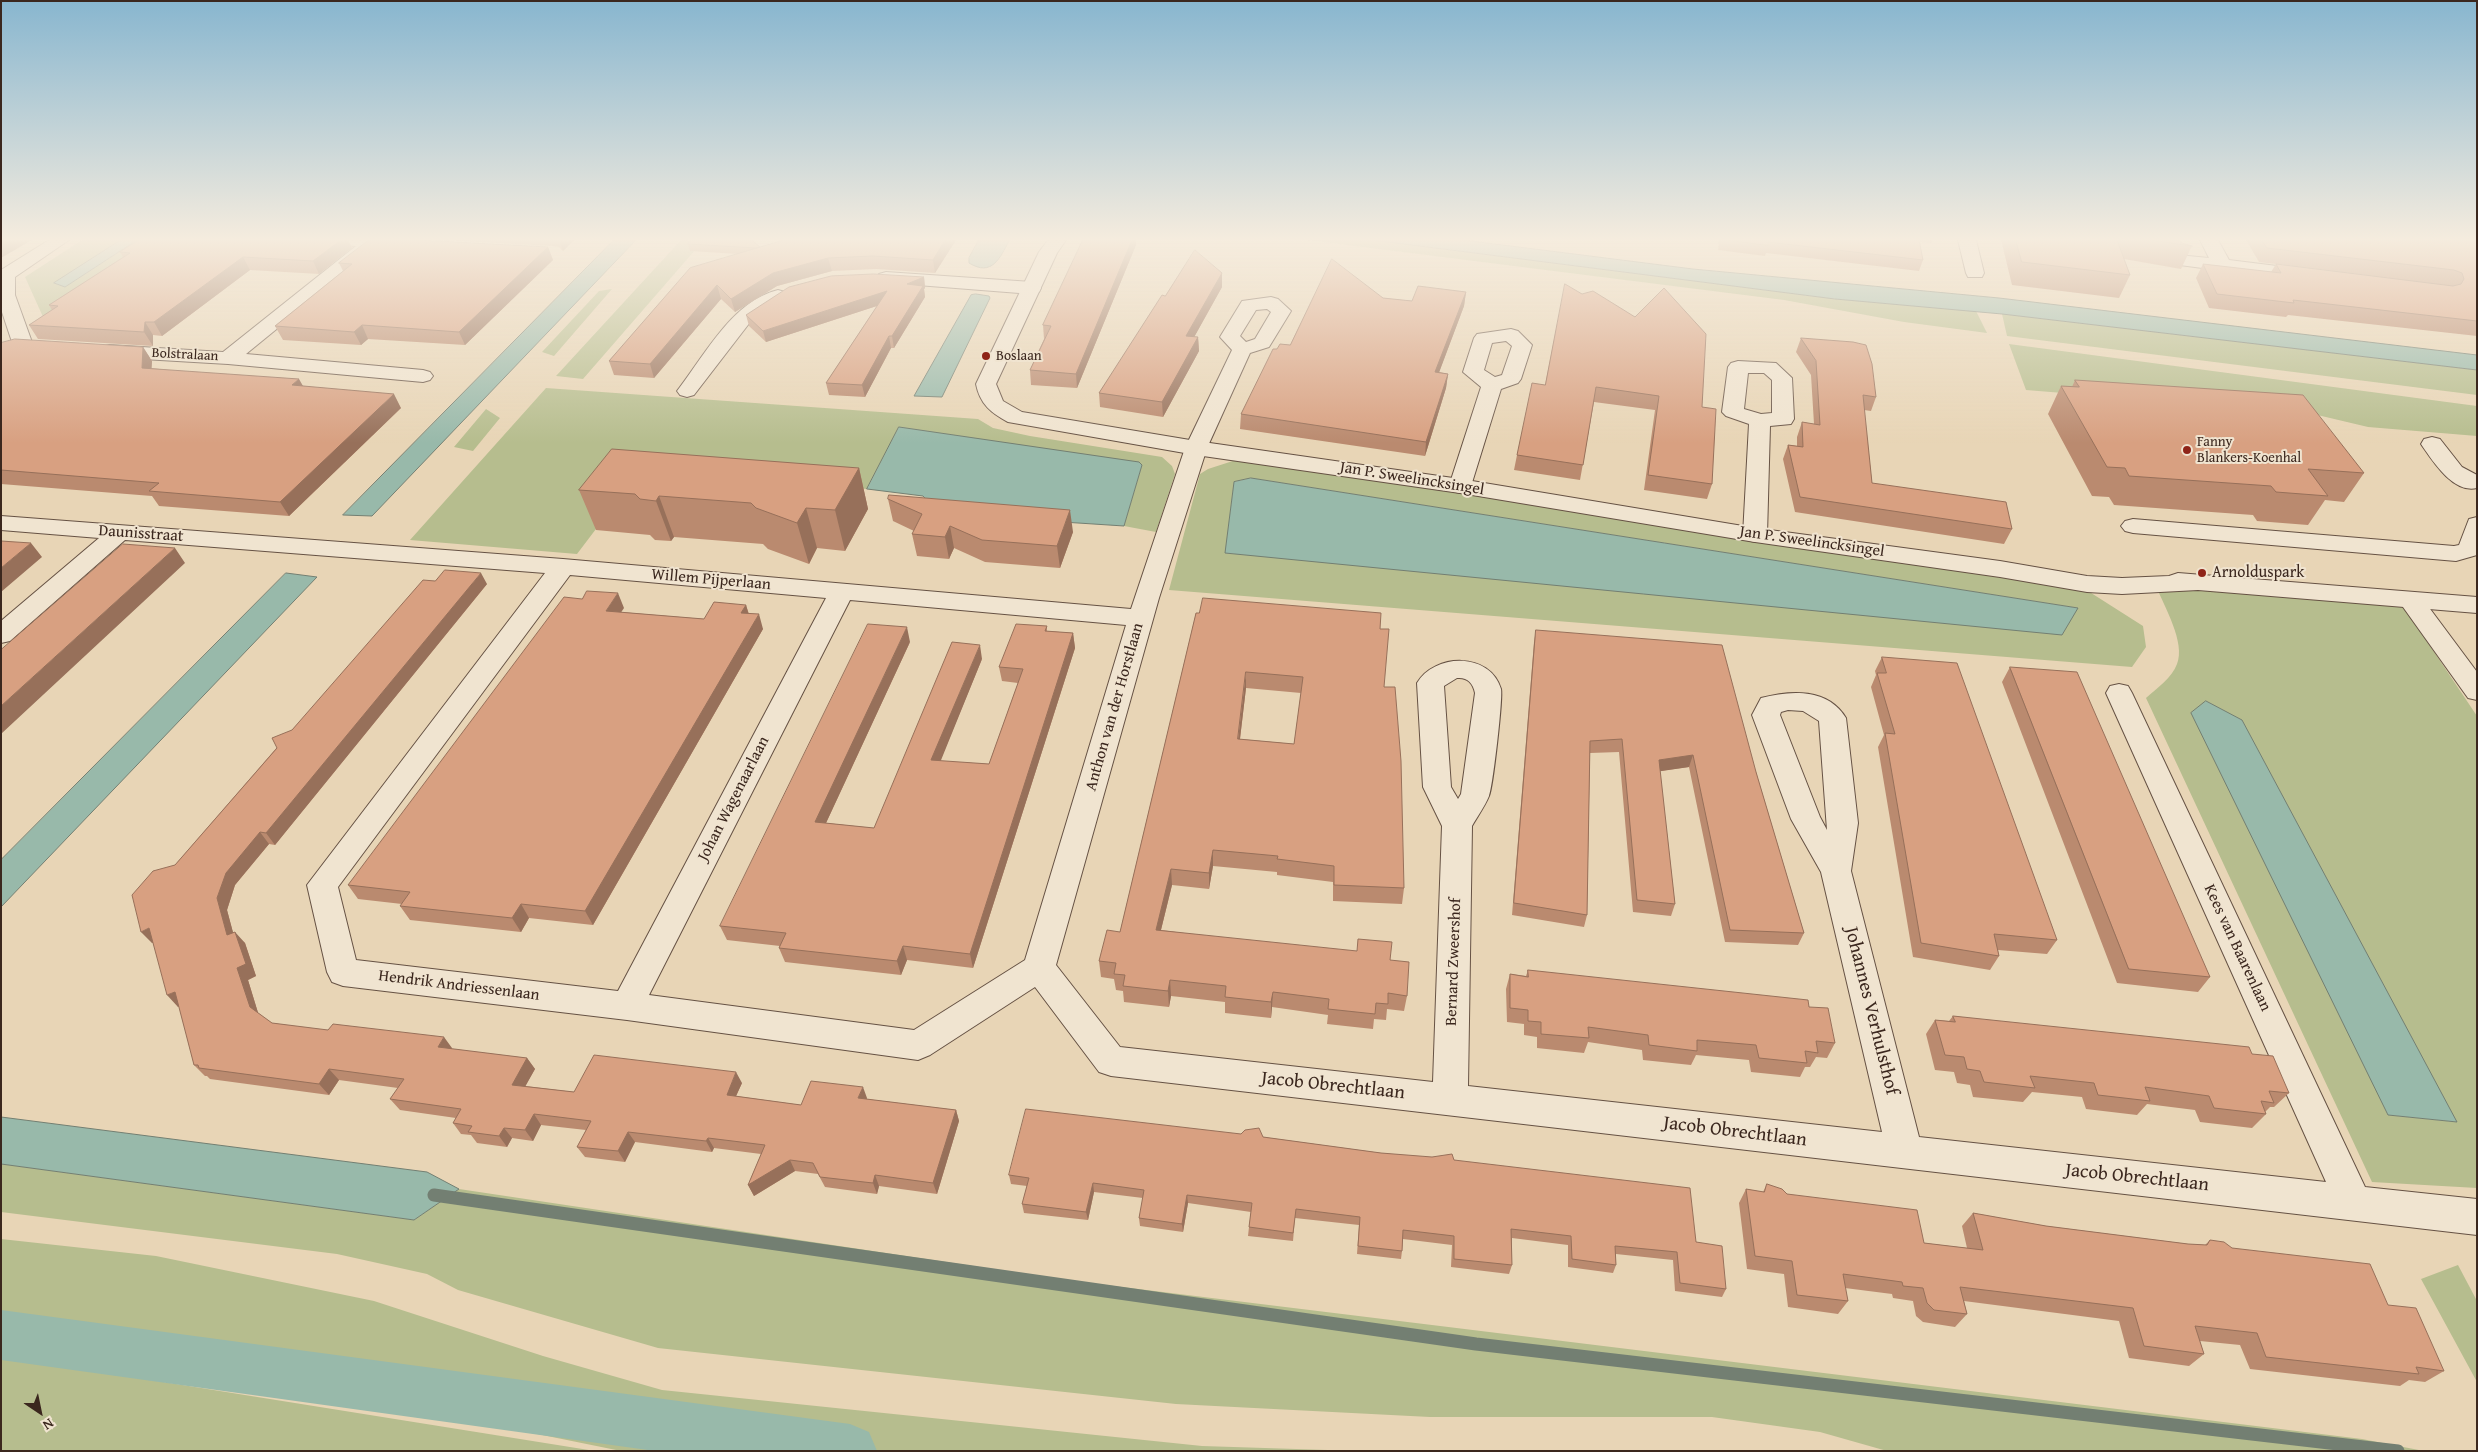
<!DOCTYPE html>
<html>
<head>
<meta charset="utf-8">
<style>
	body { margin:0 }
	#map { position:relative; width:2478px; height:1452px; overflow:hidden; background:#e8d5b6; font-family:"Gentium Book Plus",serif }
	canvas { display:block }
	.frame { position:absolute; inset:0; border:2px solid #3b271e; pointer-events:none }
	.north { position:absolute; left:15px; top:1387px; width:50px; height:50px; -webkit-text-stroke:4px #f0e4d0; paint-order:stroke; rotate:146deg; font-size:14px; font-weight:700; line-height:20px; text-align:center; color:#3b271e }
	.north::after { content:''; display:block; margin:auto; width:18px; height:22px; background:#3b271e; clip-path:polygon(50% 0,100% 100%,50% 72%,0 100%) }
</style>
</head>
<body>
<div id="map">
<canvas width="2478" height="1452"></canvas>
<div class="frame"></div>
<div class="north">N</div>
</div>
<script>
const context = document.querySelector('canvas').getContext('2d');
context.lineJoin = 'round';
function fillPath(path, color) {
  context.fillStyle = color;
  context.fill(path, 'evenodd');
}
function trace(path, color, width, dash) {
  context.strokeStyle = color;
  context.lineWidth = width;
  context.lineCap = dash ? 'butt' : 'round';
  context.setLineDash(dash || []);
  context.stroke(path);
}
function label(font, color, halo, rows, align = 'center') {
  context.font = font + ' "Gentium Book Plus",serif';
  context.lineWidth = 4;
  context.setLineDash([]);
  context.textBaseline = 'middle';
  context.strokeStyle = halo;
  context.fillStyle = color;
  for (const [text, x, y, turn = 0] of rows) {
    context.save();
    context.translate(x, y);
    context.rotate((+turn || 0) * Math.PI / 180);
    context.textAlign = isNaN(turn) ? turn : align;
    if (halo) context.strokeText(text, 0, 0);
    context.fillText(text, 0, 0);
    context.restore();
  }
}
fillPath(new Path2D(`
	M82 240H121L55 283 65 287 137 240H165L48 328 25 277Z
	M681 240 703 241 583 379 556 376Z
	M1307 240H1373L1835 299 1976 311 1987 333 1904 322 1784 300Z
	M612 289 554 356 542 352 599 291Z
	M2002 314 2477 370V395L2007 336Z
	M2009 344 2477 406V436L2368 427 2309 413 2026 390Z
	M546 388 978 419 993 428 1030 436 1162 457 1172 466 1175 474 1156 532 1124 526 1142 465 899 428 867 489 640 471 577 554 410 540Z
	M486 409 500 418 473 451 454 447Z
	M1239 459 2088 591 2143 626 2146 647 2132 667 1169 590 1200 474 1208 469ZM1251 478 2078 608 1226 553 1234 482Z
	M2156 586 2402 604 2477 716V1188L2372 1182 2146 698C2157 688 2172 678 2177 664 2186 643 2164 606 2156 586ZM2206 701 2242 721 2456 1122 2388 1115Z
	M1 1164 414 1220 459 1189 1073 1281 2362 1439 2424 1451H1887L1820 1432 1712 1417H1430L1176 1404 658 1348 458 1290 427 1274 337 1254 1 1212Z
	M1 1239 156 1256 374 1301 543 1356 662 1390 1202 1446 1359 1451H621L1 1325Z
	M2458 1265 2477 1301V1382L2421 1279Z
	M1 1356 595 1451H1Z`), '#b6bd8e');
const water = new Path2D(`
	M121 240H137L65 287 54 283Z
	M614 240H636L372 516 343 515Z
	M979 240H1009V241C1000 258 992 277 969 263V258Z
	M1373 240H1463L1693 269 1999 298 2477 355V370L2002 314 1835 299Z
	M976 294 989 296 990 298 942 397 914 396 971 295Z
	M899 427 1139 462 1142 465 1124 526 940 514 923 496 867 489Z
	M1251 478 2078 608 2062 635 1225 553 1234 482Z
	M286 573 317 577 1 907V860Z
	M2206 701 2242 720 2457 1122 2388 1115 2191 713Z
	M1 1117 427 1172 459 1189 414 1220 1 1164Z`);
fillPath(water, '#98b9aa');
trace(water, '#737f72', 1);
trace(new Path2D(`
	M434 1195 1476 1344 2398 1451`), '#737f72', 13);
fillPath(new Path2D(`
	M1 1310 850 1424 869 1432 877 1451H655L1 1360Z`), '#98b9aa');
const minor = new Path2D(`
	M49 240H69L15 277V295L33 345 30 349 1 357V345L12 342 1 309V270Z
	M328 240H410L412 243 409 247H377L246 354 423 370 430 372 433 376 430 380 423 382 228 364 109 357 102 355 99 351 102 347 109 345 223 352 356 246 331 244Z
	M1958 240H1976L1984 273 1982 277H1968L1966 273Z
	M2200 240H2218L2229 260 2309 270 2316 272 2318 276 2316 280 2309 282 2172 264 2169 260 2172 256 2178 255 2209 258Z
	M886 272 1032 282 1039 284 1041 288 1039 292 1032 294 879 282 877 278 879 274Z
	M778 290 785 292 787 296 785 300 751 321 694 395 687 397 680 395 677 391 680 387C706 353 733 301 778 290Z
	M1271 297 1278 299 1291 311 1269 347 1250 353 1207 448 1159 598 1056 965 1120 1047 1433 1082 1442 826 1423 787 1417 683C1435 653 1490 652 1501 689 1503 698 1493 786 1489 796 1485 806 1477 817 1472 826L1468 1086 1882 1132 1821 872 1791 819 1752 715 1761 698C1791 690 1828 688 1846 718L1858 823 1851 871 1919 1137 2326 1182 2106 693 2110 686 2119 684 2128 686 2132 693 2365 1187 2477 1199V1235L1111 1076 1099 1072 1035 987 930 1055 918 1060 627 1020 343 986 332 982 327 972 307 885 545 573 125 540 10 641 1 643V621L99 538 1 530V516L563 559 1131 609 1185 448 1232 350 1220 337 1242 301ZM1267 309 1271 312 1255 339 1246 342 1240 336 1256 310ZM570 575 826 598 618 991 356 960 338 887ZM850 600 1126 625 1025 960 914 1030 649 995ZM1457 678C1467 677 1473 683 1475 693L1461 794 1458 799 1451 787 1444 686ZM1788 710 1803 711 1819 721 1827 830 1820 817 1780 715 1781 712Z
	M1511 329 1518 331 1532 345 1521 379 1518 383 1501 389 1471 486 1468 491 1460 493 1452 491 1449 486 1481 387 1463 372 1474 338 1477 334ZM1506 341 1512 346 1502 375 1495 377 1484 370 1492 343Z
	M1738 361 1776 363 1792 378 1794 419 1791 424 1770 426 1767 535 1763 540 1755 542 1747 540 1743 535 1749 424 1726 416 1722 412 1728 367 1731 363ZM1748 373H1764L1772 380V413L1761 414 1744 409Z
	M2432 437 2440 439 2462 467 2477 475V488C2453 494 2432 460 2421 444L2424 439Z
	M2477 517V555L2456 561 2133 533 2125 531 2121 526 2125 521 2133 519 2454 546 2459 545 2469 519Z
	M2410 592 2419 594 2477 672V700L2468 698 2398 600 2401 594Z`);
const tertiary = new Path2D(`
	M1048 240H1066L1057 253 996 384 1003 401 1022 412 1196 441 1460 479 1755 528 2000 561 2087 576 2122 578 2169 576 2178 573 2477 597V613L2198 590 2122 594 2087 592 2000 577 1755 542 1460 493 1196 455 1008 422C991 413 980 404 976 384L1039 252Z`);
trace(minor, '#665244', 2);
trace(tertiary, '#665244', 2);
fillPath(minor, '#f0e4d0');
fillPath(tertiary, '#f0e4d0');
fillPath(new Path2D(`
	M139 240H348L352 248 319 274 250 270 162 336 153 335V346L38 339 29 325 52 310 49 305 123 257 120 252Z
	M443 240H574L563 251 559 247 553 246Z
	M784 240H956L935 273 876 269 832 271 777 286 735 312 721 299 654 378 614 375 609 361 738 254 690 251 688 244 760 247Z
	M1083 240H1136V245L1077 388 1031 385 1030 370 1044 339 1043 325Z
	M1719 240H1932L1931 243 1920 242 1923 260 1919 271 1766 253 1765 256 1718 250Z
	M2001 240H2181L2180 241 2182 243 2192 246 2181 269 2124 259 2130 275 2119 298 2012 285Z
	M2246 240H2477V336L2288 315 2286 317 2209 308 2196 278 2203 264 2271 272 2276 264 2446 285 2259 262Z
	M548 247 553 260 465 345 368 339 361 345 283 340 275 326 343 271 339 263Z
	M1222 273V287L1194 337H1198L1199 351 1163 417 1100 407 1099 393 1165 296Z
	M924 277 925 288 924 289 925 297 894 348H891L865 397 829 395 826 383 877 306 766 342 749 326 746 315Z
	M1466 292 1464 306 1439 372 1448 374 1446 388 1425 456 1240 429 1241 414 1290 345 1383 298 1412 301Z
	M1582 294 1635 317 1702 407 1712 484 1707 499 1644 490 1655 410 1594 402 1580 480 1514 470 1517 455Z
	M1801 338 1876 397 1871 411 1864 410 1872 483 2012 529 2004 544 1795 512 1783 459 1788 445 1797 446V437L1802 422 1814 424 1811 375 1796 352Z
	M1 343 143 347 152 361 151 368 304 386 401 408 289 516 159 506 152 496 1 484Z
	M2075 380 2364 473 2344 502 2325 500 2308 525 2257 521 2253 515 2114 505 2109 497 2092 496 2048 414 2061 386 2072 387Z
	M859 468 868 509 845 551 817 548 809 564 768 549 763 544 674 537 671 541 655 540 650 535 596 530 579 490Z
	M888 499 1073 532 1060 568 985 562 954 548 949 559 917 556 912 534 914 531 893 521Z
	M435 581 487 584 275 845 269 844 235 885 227 910 233 933 245 943 256 976 248 980 258 1013 272 1023 452 1048V1049L527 1058 535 1069 525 1086 574 1092 742 1083 736 1096 801 1105 867 1098 866 1099 956 1110 959 1121 937 1194 879 1186 877 1194 825 1187 818 1174 795 1171 754 1196 748 1185 761 1154 714 1148 712 1152 635 1142 625 1162 585 1157 577 1147 586 1130 541 1125 533 1141 512 1138 507 1147 477 1143 471 1135 461 1134 453 1123 456 1118 400 1110 390 1099 398 1088 339 1080 329 1095 210 1079 207 1076H205L194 1065 179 1006 178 1007 153 943H152L175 865 292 730Z
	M746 605 749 614 763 629 593 925 529 918 521 932 410 920 400 906 402 904 358 899 348 885 624 608 621 612 704 619Z
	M1196 613 1380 629 1384 687 1404 888 1402 904 1333 901V882L1277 875V872L1213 866 1209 889 1172 885 1161 930 1390 960 1407 996 1404 1011 1387 1009 1386 1020 1374 1019 1373 1029 1327 1024 1328 1015 1272 1007 1271 1018 1225 1013V1002L1171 996 1169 1007 1124 1002 1123 991 1116 990 1114 979 1101 977 1099 961 1120 932ZM1246 688 1301 693 1294 744 1240 739Z
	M1047 626V631L1073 633 1075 648 973 968 907 960 901 975 785 962 779 948 780 946 727 940 720 926 910 642 826 823 874 828 982 659 940 761 989 764 1018 683 1002 681 999 667Z
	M1536 630 1756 772 1804 933 1798 945 1725 942 1689 767 1660 771 1675 904 1671 916 1633 912 1619 752 1590 753 1587 915 1584 927 1512 915 1534 642Z
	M1882 657 2057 940 2047 954 1998 950 1999 956 1990 970 1913 957 1878 747 1884 735 1871 687 1876 675 1875 671Z
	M2010 667 2210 977 2198 992 2117 983 2002 682Z
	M1528 970 1809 1007 1835 1043 1827 1058 1816 1057 1810 1067H1805L1800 1077 1751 1072 1749 1060 1696 1055 1691 1065 1643 1060 1642 1050 1588 1042 1584 1053 1537 1048V1037L1524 1035V1024L1507 1022 1506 989 1510 974 1526 976Z
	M1953 1016 2252 1054 2289 1093 2274 1107H2270L2265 1112 2266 1114 2252 1128 2200 1122 2195 1110 2147 1104 2137 1115 2086 1109 2082 1097 2032 1092 2023 1102 1973 1097 1970 1085 1957 1083 1954 1072 1935 1070 1926 1034 1935 1020 1949 1021Z
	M1263 1137 1381 1153 1454 1160 1696 1242 1726 1289 1722 1297 1675 1291 1673 1260 1616 1254V1265L1613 1273 1568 1267V1245L1512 1238V1265L1509 1274 1451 1267 1452 1245 1403 1239 1402 1251 1401 1259 1357 1254 1359 1225 1295 1218 1293 1241 1248 1236 1249 1227 1251 1212 1188 1203 1183 1232 1140 1226 1139 1218 1143 1198 1094 1192 1088 1220 1024 1213 1022 1204 1027 1186 1011 1184 1009 1175Z
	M1767 1184 1787 1194 1924 1243 1967 1248 1962 1226 1973 1213 2046 1226 2188 1244 2205 1245 2210 1240 2388 1305 2444 1371 2425 1382 2409 1380 2400 1386 2250 1369 2240 1345 2200 1341 2204 1354 2189 1366 2129 1358 2119 1321 1964 1301 1967 1314 1955 1327 1923 1322 1916 1316 1913 1301 1893 1298 1892 1294 1845 1288 1848 1301 1838 1314 1788 1307 1784 1274 1747 1269 1739 1203 1746 1189 1763 1192Z`), '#ba8a6f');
fillPath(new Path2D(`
	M1 240H32L1 258Z
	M341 240H348L352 248 319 274 313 261Z
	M559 240H574L563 251Z
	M945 240H956L935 273 933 260Z
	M1132 240H1136V245L1077 388 1076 374Z
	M548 247 553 260 465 345 459 332Z
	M243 257 250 270 162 336 154 322Z
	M828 258 832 271 777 286 735 312 731 299 773 273Z
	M1222 273V287L1187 350 1186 336Z
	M924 277 925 288 924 289 925 297 894 348 892 336 907 284Z
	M717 285 721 299 654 378 650 364Z
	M887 291 889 302 766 342 763 331Z
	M1466 292 1464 306 1434 386 1435 372Z
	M145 322 153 335V346L144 332Z
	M362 325 368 339 361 345 354 332Z
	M889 336 891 348 865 397 862 385Z
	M1198 337 1199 351 1163 417 1162 402Z
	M143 347 152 361 151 381 142 368Z
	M1448 374 1446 388 1425 456 1426 442Z
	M299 379 307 393 292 385Z
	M394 394 401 408 289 516 280 502Z
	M859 468 868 509 845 551 835 510Z
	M659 496 674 537 671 541 656 501Z
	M806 508 817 548 809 564 797 523Z
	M1070 510 1073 532 1060 568 1057 546Z
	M950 526 954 548 949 559 945 537Z
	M31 543 42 557 1 592V568Z
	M175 548 185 563 1 734V706Z
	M481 573 487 584 275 845 266 833Z
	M618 593 624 608 612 625 606 611Z
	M746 605 750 619 741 613Z
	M759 614 763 629 593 925 585 911Z
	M907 627 910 642 820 836 815 822Z
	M1073 633 1075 648 973 968 970 954Z
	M980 645 982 659 935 775 931 760Z
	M1246 672V688L1238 755V739Z
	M1693 755 1689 767 1655 772 1659 760Z
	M260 832 269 844 235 885 227 910 237 947 227 935 217 898 226 873Z
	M1213 850V866L1209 889V873Z
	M1171 869 1172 885 1157 946 1156 930Z
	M521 904 529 918 521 932 512 918Z
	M149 928 160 940 152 943 141 932Z
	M235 932 245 943 256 976 248 980 260 1019 250 1007 237 968Z
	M903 946 907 960 901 975 897 961Z
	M1170 980 1171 996 1169 1007 1168 991Z
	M175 992 186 1003 178 1007 167 995Z
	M1273 992 1272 1007 1271 1018V1002Z
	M444 1037 452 1048 446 1058 438 1047Z
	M527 1058 535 1069 520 1096 512 1085Z
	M329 1069 339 1080 329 1095 319 1084Z
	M736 1072 742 1083 732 1105 727 1095Z
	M863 1087 867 1098 863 1109 858 1098Z
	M956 1110 959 1121 937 1194 933 1183Z
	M534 1114 541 1125 533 1141 525 1130Z
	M504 1128 512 1138 507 1147 499 1136Z
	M628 1132 635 1142 625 1162 618 1151Z
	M708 1138 714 1148 712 1152 706 1141Z
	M790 1160 795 1171 754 1196 748 1185Z
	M875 1175 879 1186 877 1194 873 1183Z
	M1093 1183 1094 1192 1088 1220 1086 1212Z
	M1187 1195 1188 1203 1183 1232 1182 1224Z`), '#97705a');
const building = new Path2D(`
	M139 240H341L313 261 243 257 154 322H145L144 332 29 325 58 306 49 305 130 253 120 252Z
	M369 240H416L548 247 459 332 362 325 354 332 275 326 352 264 339 263Z
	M692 240H752L760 247 756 248 688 244Z
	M784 240H945L933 260 873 256 828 258 773 273 731 299 717 285 650 364 609 361 690 268Z
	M1083 240H1132L1076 374 1030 370 1051 326 1043 325Z
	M1727 240H1919L1923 260 1768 242V245Z
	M2016 240H2117L2130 275 2022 262Z
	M2152 240H2179L2182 243 2192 246Z
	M2262 240H2477V321L2293 300 2294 303 2217 294 2203 264 2281 273 2276 264 2453 286 2461 284 2464 279 2462 273 2454 270 2267 248Z
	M1195 250 1222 273 1186 336 1198 337 1162 402 1099 393 1162 295 1165 296Z
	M1332 259 1383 298 1412 301 1418 286 1466 292 1435 372 1448 374 1426 442 1241 414 1273 349H1277L1280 344 1290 345Z
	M874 274 924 277 907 284 923 286 892 336H889L862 385 826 383 887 291 763 331 746 315 789 287 831 276Z
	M1565 284 1582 294 1593 291 1635 317 1664 288 1706 334 1702 407 1716 409 1712 484 1648 475 1659 396 1596 387 1583 465 1517 455 1532 383 1545 385Z
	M1801 338 1853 342 1866 345 1872 364 1876 397 1863 395 1872 483 2006 502 2012 529 1800 497 1788 445 1803 447 1802 422 1820 425 1816 361Z
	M15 339 143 347 142 368 299 379 292 385 394 394 280 502 149 491 159 483 1 470V343Z
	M2075 380 2303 395 2364 473 2308 469 2328 496 2276 492 2271 486 2129 476 2125 468 2107 467 2061 386 2079 387Z
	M612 449 859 468 835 510 806 508 797 523 756 508 751 503 659 496 656 501 640 499 635 494 579 490Z
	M889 495 1070 510 1057 546 982 540 950 526 945 537 912 534 922 514 888 499Z
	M1 541 31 543 1 568Z
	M123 544 175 548 1 706V650Z
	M445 570 481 573 266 833 260 832 226 873 217 898 227 935 235 932 246 964 237 968 250 1007 272 1023 328 1030 333 1024 444 1037 438 1047 527 1058 512 1085 574 1092 594 1055 736 1072 727 1095 801 1105 811 1081 863 1087 858 1098 956 1110 933 1183 875 1175 873 1183 820 1177 813 1163 790 1160 748 1185 765 1145 708 1138 706 1141 628 1132 618 1151 577 1147 591 1121 534 1114 525 1130 504 1128 499 1136 468 1132 472 1126 453 1123 461 1109 390 1099 404 1079 329 1069 319 1084 199 1068 198 1065H194L175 992 167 995 149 928 141 932 132 895 153 871 175 865 277 748 272 738 292 730 423 580 435 581Z
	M587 591 618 593 606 611 704 619 714 602 746 605 741 613 759 614 585 911 521 904 512 918 400 906 410 892 348 885 564 597 582 599Z
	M1203 598 1381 613 1380 629H1389L1384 687H1395L1401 761 1404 888 1334 885V866L1277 859 1278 856 1213 850 1209 873 1171 869 1156 930 1357 951 1358 939 1392 942 1390 960 1409 962 1407 996 1388 993V1004L1376 1003 1375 1014 1328 1009 1329 999 1273 992 1271 1002 1225 997 1226 986 1170 980 1168 991 1123 986 1125 975 1114 974 1116 963 1099 961 1107 930 1120 932 1196 613H1199ZM1246 672 1303 677 1294 744 1238 739Z
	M868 624 907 627 815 822 874 828 952 642 980 645 931 760 989 764 1023 669 999 667 1016 624 1047 626 1045 631 1073 633 970 954 903 946 897 961 779 948 786 933 720 926Z
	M1536 630 1722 645 1756 772 1804 933 1730 930 1693 755 1659 760 1675 904 1637 900 1622 739 1590 741 1587 915 1514 903Z
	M1882 657 1957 663 2057 940 1994 934 1999 956 1921 943 1885 733 1895 734 1877 673H1886Z
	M2010 667 2077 672 2210 977 2129 969Z
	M1528 970 1808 1000 1809 1007 1828 1008 1835 1043 1816 1041 1818 1053 1805 1051 1807 1063 1759 1058 1756 1045 1697 1040V1051L1649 1045 1648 1035 1588 1027 1589 1038 1541 1034V1022L1528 1021V1010L1510 1008V974L1528 977Z
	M1953 1016 2249 1047 2252 1054 2273 1056 2289 1093 2269 1091 2274 1103 2261 1101 2266 1114 2214 1108 2209 1096 2145 1087 2150 1101 2098 1095 2094 1083 2030 1076 2035 1088 1984 1082 1980 1071 1967 1069 1964 1057 1945 1055 1935 1020 1955 1022Z
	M1026 1109 1241 1134 1245 1130 1259 1128 1263 1137 1381 1153 1432 1157 1452 1154 1454 1160 1690 1188 1696 1242 1722 1246 1726 1289 1680 1283 1677 1252 1615 1246 1616 1265 1572 1259 1571 1236 1511 1229 1512 1265 1454 1259V1236L1403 1230 1402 1251 1358 1246 1360 1217 1296 1209 1293 1233 1249 1227 1252 1203 1187 1195 1182 1224 1139 1218 1144 1190 1093 1183 1086 1212 1022 1204 1029 1178 1009 1175Z
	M1767 1184 1782 1189 1787 1194 1917 1210 1924 1243 1983 1250 1973 1213 2046 1226 2188 1244 2207 1245 2210 1240 2224 1242 2232 1248 2370 1264 2388 1305 2416 1308 2444 1371 2416 1367 2419 1374 2266 1357 2257 1333 2195 1326 2204 1354 2144 1346 2133 1308 1960 1287 1967 1314 1934 1310 1927 1303 1923 1288 1903 1286 1902 1282 1843 1274 1848 1301 1797 1295 1792 1261 1755 1256 1746 1189 1764 1192Z`);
fillPath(building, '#d8a081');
trace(building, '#97705a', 1);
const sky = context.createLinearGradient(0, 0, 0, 443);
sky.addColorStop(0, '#88b6cf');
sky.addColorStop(0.54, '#f5ecde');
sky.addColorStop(1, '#f5ecde00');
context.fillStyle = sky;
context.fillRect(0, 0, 2478, 443);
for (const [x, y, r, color] of [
	[986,356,5,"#8f2418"],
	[2187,450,5,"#8f2418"],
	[2202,573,5,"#8f2418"]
]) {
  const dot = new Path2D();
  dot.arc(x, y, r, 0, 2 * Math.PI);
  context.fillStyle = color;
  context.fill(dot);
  trace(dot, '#f0e4d0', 2);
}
label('14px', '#3b271e', '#f0e4d0', [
	["Bolstralaan",185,355,3]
]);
label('14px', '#3b271e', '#f0e4d0', [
	["Boslaan",996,356],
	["Fanny",2197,442],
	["Blankers-Koenhal",2197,458]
], 'left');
label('16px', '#3b271e', '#f0e4d0', [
	["Jan P. Sweelincksingel",1412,479,9],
	["Daunisstraat",141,534,4],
	["Jan P. Sweelincksingel",1812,542,8],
	["Willem Pijperlaan",711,580,5],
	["Anthon van der Horstlaan",1115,707,-74],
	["Johan Wagenaarlaan",734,799,-63],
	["Kees van Baarenlaan",2237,948,65],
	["Bernard Zweershof",1454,962,-88],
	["Hendrik Andriessenlaan",459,986,7]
]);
label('16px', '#3b271e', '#f0e4d0', [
	["Arnolduspark",2212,573]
], 'left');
label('19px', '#3b271e', '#f0e4d0', [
	["Johannes Verhulsthof",1871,1011,76],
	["Jacob Obrechtlaan",1333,1086,6],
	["Jacob Obrechtlaan",1735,1132,7],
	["Jacob Obrechtlaan",2137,1178,6]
]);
</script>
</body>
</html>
